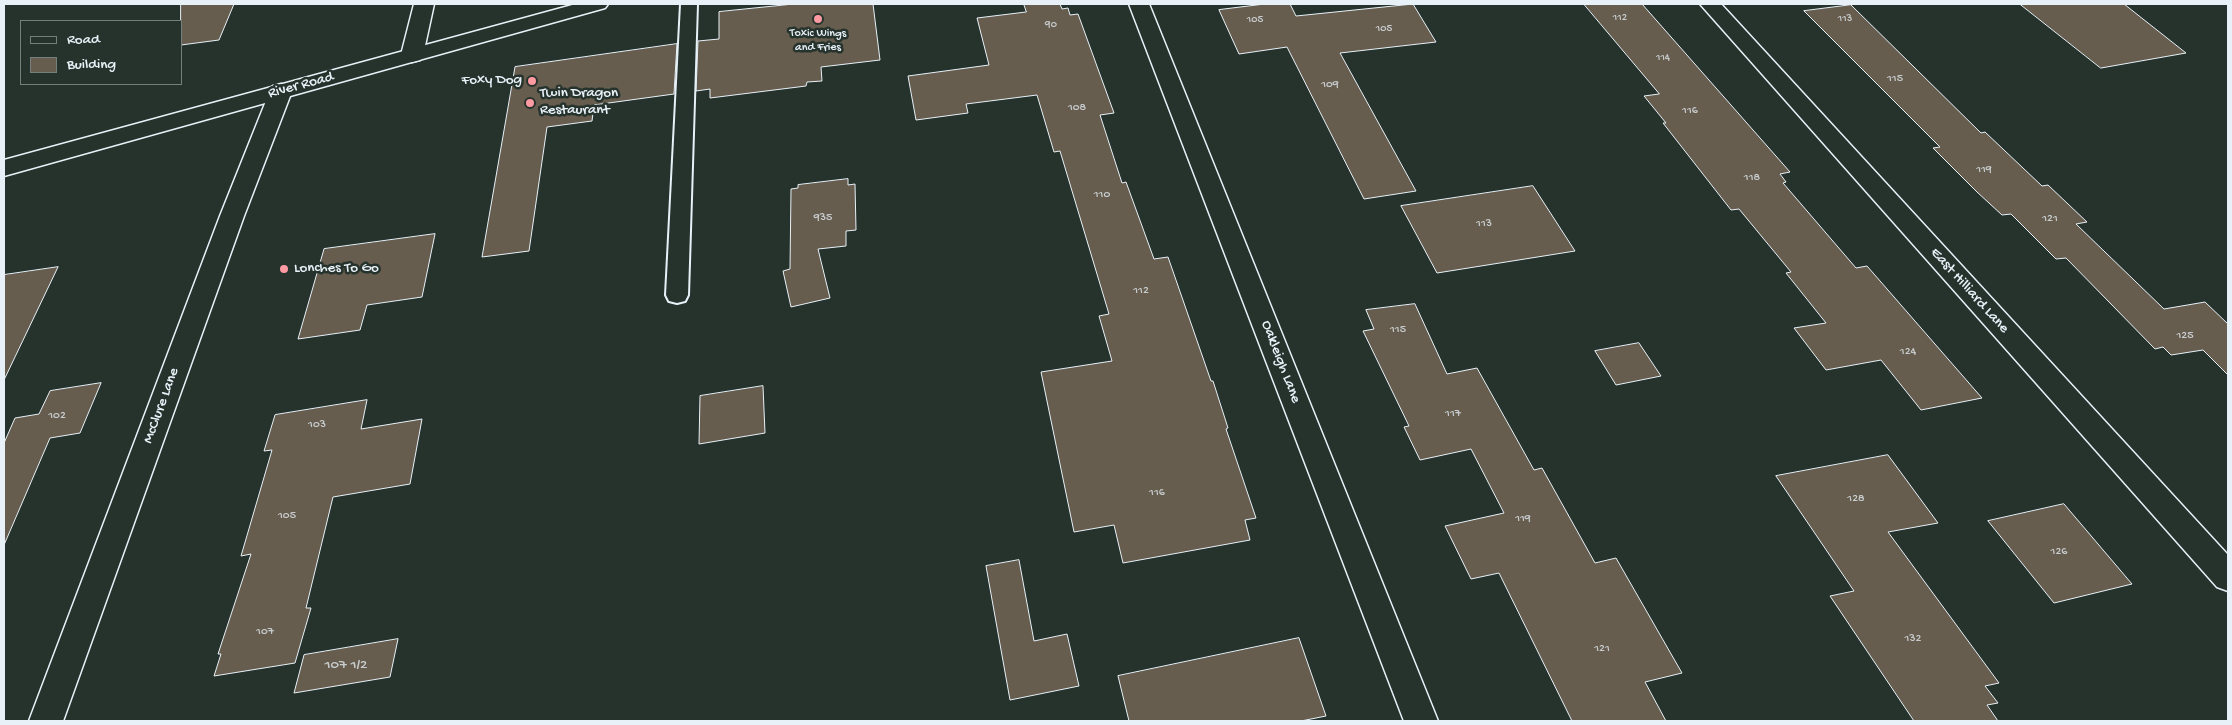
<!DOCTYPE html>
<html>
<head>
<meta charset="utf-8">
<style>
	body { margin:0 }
	#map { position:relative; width:2232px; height:725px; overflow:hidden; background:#26332d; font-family:"Gochi Hand",sans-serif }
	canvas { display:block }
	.frame { position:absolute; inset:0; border:5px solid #e8f1f8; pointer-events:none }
	.legend { position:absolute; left:20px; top:20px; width:162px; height:65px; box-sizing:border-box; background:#26332d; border:1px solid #747f7e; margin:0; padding:6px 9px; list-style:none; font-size:15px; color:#e8f1f8 }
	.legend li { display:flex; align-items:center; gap:10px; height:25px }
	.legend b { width:25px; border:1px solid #747f7e }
</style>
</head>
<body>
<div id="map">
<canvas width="2232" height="725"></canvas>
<div class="frame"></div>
<ul class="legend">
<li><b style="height:6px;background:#26332d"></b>Road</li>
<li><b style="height:14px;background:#665d4f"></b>Building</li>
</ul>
</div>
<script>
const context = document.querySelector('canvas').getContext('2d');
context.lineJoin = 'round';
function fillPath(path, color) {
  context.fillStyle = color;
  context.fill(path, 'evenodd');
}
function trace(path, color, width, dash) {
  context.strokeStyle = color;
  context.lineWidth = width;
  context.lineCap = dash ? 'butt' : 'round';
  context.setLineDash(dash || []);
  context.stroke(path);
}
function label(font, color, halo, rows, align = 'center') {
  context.font = font + ' "Gochi Hand",sans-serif';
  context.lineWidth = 5;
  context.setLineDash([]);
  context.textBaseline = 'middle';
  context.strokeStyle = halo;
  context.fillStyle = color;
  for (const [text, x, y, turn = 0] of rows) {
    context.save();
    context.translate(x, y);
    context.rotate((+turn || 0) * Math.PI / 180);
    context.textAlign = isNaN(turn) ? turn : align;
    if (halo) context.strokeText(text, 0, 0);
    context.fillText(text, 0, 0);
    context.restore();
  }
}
const building = new Path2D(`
	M181 4H234L219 40 181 45Z
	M794 4H873L880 60 821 67 822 81 807 82 806 86 710 98V89L696 91 698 41 719 39V12Z
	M1024 4H1060L1062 9 1068 8 1070 15 1078 14 1114 113 1100 115 1122 183 1126 182 1154 259 1168 257 1211 381H1213L1228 428 1226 429 1256 518 1245 520 1250 540 1123 563 1114 525 1074 532 1041 372 1112 361 1099 316 1109 314 1060 151 1054 152 1037 95 966 104 968 113 916 120 908 76 989 65 977 18 1026 12Z
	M1265 4H1290L1296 16 1413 4 1436 42 1340 53 1416 191 1364 199 1287 47 1239 54 1219 10Z
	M1584 4H1642L1790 172 1780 174 1786 182 1783 183 1856 268 1867 266 1982 398 1921 410 1881 360 1826 370 1794 328 1826 323 1786 273 1791 272 1739 209 1731 210 1663 123H1666L1644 96 1659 94Z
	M2020 4H2124L2186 53 2101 68Z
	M1851 5 1981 133 1985 132 2042 186 2048 185 2087 222 2076 224 2164 309 2205 302 2228 324V375L2203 350 2171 355 2163 347 2155 349 2066 258 2056 259 2011 214 2002 215 1977 192 1933 148 1940 147 1804 11Z
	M677 44 674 94 594 105 592 121 547 127 529 251 482 257 515 67Z
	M848 179V185L855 184 856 230 846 231V246L818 249 830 298 791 307 783 271 790 269 791 189 798 188V185Z
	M1533 186 1575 251 1437 273 1401 206Z
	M435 234 422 297 367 305 360 330 298 339 324 249Z
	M58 267 4 380V275Z
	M1415 304 1447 374 1477 368 1534 470 1542 468 1595 563 1616 558 1682 673 1645 682 1666 721H1572L1499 573 1471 579 1445 526 1504 513 1471 449 1420 460 1404 427 1409 426 1363 331 1374 329 1366 310Z
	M1639 343 1661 376 1616 385 1595 351Z
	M101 383 80 433 50 438 4 545V443L15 418 39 414 50 391Z
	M763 386 765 433 699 444 700 396Z
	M367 400 361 429 422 419 410 484 333 497 306 608H311L295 663 214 676 221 654H218L251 554 241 556 272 450 264 451 275 415Z
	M1888 455 1938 523 1888 532 1999 683 1985 686 1998 703 1987 705 1998 721H1914L1830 596 1854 591 1776 476Z
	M2064 504 2132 584 2054 603 1988 521Z
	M1019 560 1034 641 1067 634 1079 686 1010 700 986 566Z
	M1299 638 1326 716 1301 721H1129L1118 676Z
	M398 639 390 677 294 693 304 655Z`);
fillPath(building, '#665d4f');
trace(building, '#e8f1f8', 1);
const service = new Path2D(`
	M681 4H697L688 295 685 301 677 303 669 301 666 295Z`);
const minor = new Path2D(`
	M414 4H434L423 55 420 60 412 62 404 60 401 55Z
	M1129 4H1149L1438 721H1404Z
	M1700 4H1721L2228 555V591L2217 587Z
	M281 84 289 86 292 91 244 216 63 721H29L220 216 270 91 273 86Z`);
const primary = new Path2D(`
	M576 4H608L605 8 4 176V160Z`);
trace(service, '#e8f1f8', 4);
trace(minor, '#e8f1f8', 3);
trace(primary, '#e8f1f8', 3);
fillPath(service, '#26332d');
fillPath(minor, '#26332d');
fillPath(primary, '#26332d');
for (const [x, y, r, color] of [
	[818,19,5,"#ff9aa2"],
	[532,81,5,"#ff9aa2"],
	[530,103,5,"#ff9aa2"],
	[284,269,5,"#ff9aa2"]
]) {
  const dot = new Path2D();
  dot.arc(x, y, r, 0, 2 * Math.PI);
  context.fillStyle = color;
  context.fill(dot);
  trace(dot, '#26332d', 2);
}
label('11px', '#c8ccce', null, [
	["112",1620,18],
	["113",1845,19],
	["105",1255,20],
	["90",1051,25],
	["105",1384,29],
	["114",1663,58]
]);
label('12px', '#e8f1f8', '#26332d', [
	["Toxic Wings",818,34],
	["and Fries",818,48]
]);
label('12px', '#c8ccce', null, [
	["115",1895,79],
	["109",1330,85],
	["108",1077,108],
	["116",1690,111],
	["119",1984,170],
	["118",1752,178],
	["110",1102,195],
	["935",823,218],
	["121",2050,219],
	["113",1484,224],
	["112",1141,291],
	["115",1398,330],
	["125",2185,336],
	["124",1908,352],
	["117",1453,414],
	["102",57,416],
	["103",317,425],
	["116",1157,493],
	["128",1856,499],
	["105",287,516],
	["119",1523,519],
	["126",2059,552],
	["107",265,632],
	["132",1913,639],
	["121",1602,649]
]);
label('15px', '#e8f1f8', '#26332d', [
	["Foxy Dog",522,81,"right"],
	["Twin Dragon",540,94],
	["Restaurant",540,111],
	["Lonches To Go",294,269]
], 'left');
label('15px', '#e8f1f8', '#26332d', [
	["River Road",301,86,-15],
	["East Hilliard Lane",1969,291,48],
	["Oakleigh Lane",1280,362,69],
	["McClure Lane",162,406,-70]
]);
label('15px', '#c8ccce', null, [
	["107 1/2",346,666]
]);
</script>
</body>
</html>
